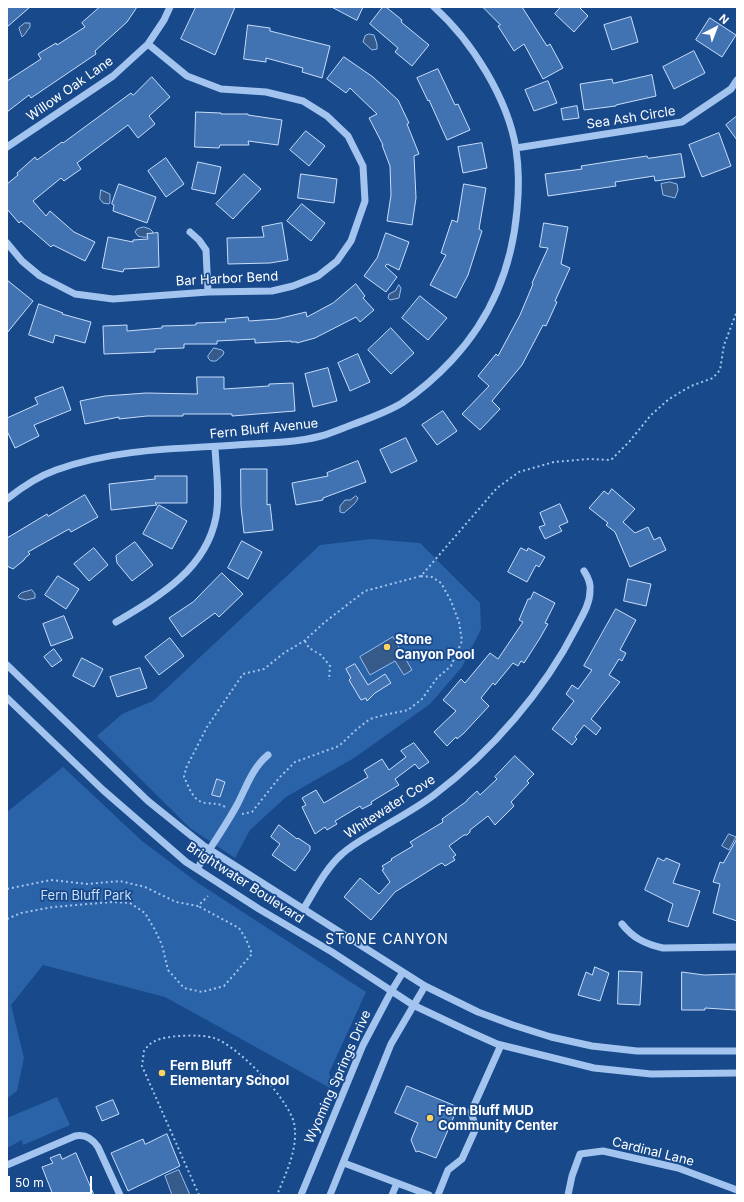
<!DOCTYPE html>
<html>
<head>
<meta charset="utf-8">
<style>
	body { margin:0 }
	#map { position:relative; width:744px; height:1202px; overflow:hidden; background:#18498b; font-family:Inter,sans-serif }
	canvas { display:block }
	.frame { position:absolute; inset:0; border:8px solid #fff; pointer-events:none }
	.north { position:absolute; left:696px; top:8px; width:40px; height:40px; -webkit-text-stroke:3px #18498b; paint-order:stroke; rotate:42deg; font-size:11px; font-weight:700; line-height:16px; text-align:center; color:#fff }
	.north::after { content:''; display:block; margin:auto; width:14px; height:18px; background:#fff; clip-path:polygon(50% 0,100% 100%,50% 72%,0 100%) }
	.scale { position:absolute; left:8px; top:1176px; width:84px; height:18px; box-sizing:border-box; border:2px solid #fff; border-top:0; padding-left:5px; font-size:12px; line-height:14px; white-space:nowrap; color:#fff; -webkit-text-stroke:3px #18498b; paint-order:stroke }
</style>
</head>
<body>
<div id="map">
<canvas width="744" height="1202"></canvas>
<div class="frame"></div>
<div class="north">N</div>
<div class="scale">50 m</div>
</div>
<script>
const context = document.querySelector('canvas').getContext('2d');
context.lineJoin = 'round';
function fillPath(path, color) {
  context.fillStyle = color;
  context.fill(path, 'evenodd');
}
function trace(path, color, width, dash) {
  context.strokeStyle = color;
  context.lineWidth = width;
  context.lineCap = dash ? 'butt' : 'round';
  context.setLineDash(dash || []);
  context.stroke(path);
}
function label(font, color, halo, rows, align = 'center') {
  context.font = font + ' Inter,sans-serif';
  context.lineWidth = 3.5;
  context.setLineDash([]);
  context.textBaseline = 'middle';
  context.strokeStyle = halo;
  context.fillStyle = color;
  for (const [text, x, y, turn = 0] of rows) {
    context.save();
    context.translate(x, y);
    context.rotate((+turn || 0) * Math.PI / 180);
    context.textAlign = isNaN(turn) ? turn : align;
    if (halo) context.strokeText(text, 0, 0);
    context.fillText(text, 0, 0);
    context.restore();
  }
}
fillPath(new Path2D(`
	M371 539 420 543 480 603 481 629 462 667 430 704 354 758 286 797 250 830 235 858 190 828 97 736 122 714 153 701 320 545Z
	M63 767 142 841 198 883 366 992 329 1073 332 1083 330 1088 165 997 43 965 11 1005 24 1058 17 1091 7 1098V812Z
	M57 1097 70 1125 23 1145 22 1140 7 1148V1118Z`), '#2b63a9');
const water = new Path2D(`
	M25 23H30V27C27 30 26 34 22 37L19 28Z
	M369 34 374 35 377 44V49L372 50 363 42 365 36Z
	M670 182 677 184 678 190 675 198 663 195 661 184Z
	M101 190 110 194V202L109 204 103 203 100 199Z
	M144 227 150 229 153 232C150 238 144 238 138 236L135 232 137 229Z
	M399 285 401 288 399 298 390 300 388 298 389 294 395 291Z
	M214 348 222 350 224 352 223 355 216 361H211L208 358V356Z
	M356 496 358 498C356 504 349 508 344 513L340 512V506L345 500H350Z
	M32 590 35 594V598L26 600 19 598 18 596 21 593Z
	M393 637 412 670 404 675 395 661 370 675 360 657Z
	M729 834 736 837 729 850 722 846Z
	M179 1170 190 1195H172L165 1176Z`);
fillPath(water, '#365a8a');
trace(water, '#95bef0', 1);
const building = new Path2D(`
	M7 7H30L7 27Z
	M100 7H137L127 22 95 51 96 54 31 98 29 95 7 112V81L41 59 38 54 56 43 57 45 85 27 82 23Z
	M196 7H235L215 55 181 39Z
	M332 7H363L357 20Z
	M383 7H386L402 20 401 22 429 45 412 66 395 52 398 48 370 24Z
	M483 7H522L547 46 550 44 563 68 543 79 524 44 514 51 498 26 500 25Z
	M561 7H579L588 16 574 32 555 14Z
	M631 17 638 42 612 50 604 25Z
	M710 18 736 35 722 57 696 40Z
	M248 25 270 28V31L330 46 322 78 302 72 303 68 266 58V62L244 59Z
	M694 51 705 73 674 89 663 67Z
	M344 57 373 77 398 100 409 123 407 124 419 154 414 156 416 198 412 225 387 221 391 195 390 166 382 145H383L369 118 377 114 350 88 346 93 327 79Z
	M438 69 455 105 458 104 470 130 447 140 429 100 428 101 417 78Z
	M652 75 656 96 616 105V106L584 110 580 84 612 79 613 83Z
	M152 77 170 97 149 116 155 124 138 138 128 125 77 163 81 169 64 181 61 178 33 201 46 216 50 211 74 232 95 242 85 261 53 245 51 247 21 221 19 223 7 209V184L18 175 17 173 35 157 37 160 62 142 63 143 131 93 133 95Z
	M548 81 557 103 534 111 525 90Z
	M577 106 579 118 563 120 561 109Z
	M196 112 221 113V114H248V115L282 120 278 145 248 141 249 145H220L219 148 195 147Z
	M737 116V140L726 125Z
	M306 131 325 146 309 166 290 150Z
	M719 133 731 166 702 177 689 145Z
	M482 143 487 168 463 173 458 147Z
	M681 154 685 177 655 181 654 176 615 182 616 186 548 196 545 174 582 169 581 166 613 161 647 156 648 158Z
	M166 158 184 184 166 197 148 171Z
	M198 162 221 167 215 194 192 189Z
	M244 174 261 189 233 219 216 204Z
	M301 174 337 179 334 203 298 198Z
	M119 184 156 197 147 223 113 211 114 205 112 204Z
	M464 184 486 188 479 229 482 231 468 275 456 298 430 285 446 255 441 253 452 220 457 222Z
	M302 204 325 223 311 241 287 221Z
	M282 223 288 260 270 263 228 264 227 238 264 237 262 227Z
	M544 223 568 227 561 264 570 268 555 301 557 302 546 326 543 325 522 365 492 401 500 409 480 430 462 414 489 386 478 376 496 354 498 356 520 315 533 284 532 283 548 248 540 247Z
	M158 233 159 267 124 269 123 272 102 268 108 237 133 242V240L148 239 147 234Z
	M386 233 409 242 399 270 387 264 385 266 397 277 386 292 364 276 377 258Z
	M7 280 33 301 7 333Z
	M356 284 365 296 363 298 374 310 360 322 356 317 315 338 297 343V342H291V341L255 343V339L217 341V344H184V348L155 349V352L104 354 103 326 127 325V331L162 328V326L196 325V323L226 322 225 319 248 317 249 321 277 319 306 312 307 317 333 303Z
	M420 296 447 318 428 340 402 318Z
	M39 304 63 313 62 314 91 322 85 343 55 335 53 343 29 335Z
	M391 328 414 353 391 374 368 350Z
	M358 354 370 382 350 391 338 363Z
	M328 368 337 401 313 407 305 374Z
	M197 377H224V389L269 386V384L293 383 295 411 232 416V414H183V416H147L119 419V417L85 424 80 401 105 396 146 393 197 394Z
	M63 387 71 410 34 425 39 436 15 448 7 431V418L38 404 35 398Z
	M443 411 457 431 437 445 422 425Z
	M406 438 417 461 391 473 380 450Z
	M358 461 366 482 323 498V500L296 505 292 483 328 476 327 473Z
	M241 469H267V505L270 504 273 530 244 533 241 507Z
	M155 476H187V503H155L157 505 111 510 109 484 155 479Z
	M612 489 635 509 623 522 635 533 648 527 654 540 660 537 666 550 630 567 615 532 606 525 608 523 589 508 604 491 608 494Z
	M85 495 98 517 71 532 69 529 28 552 30 554 25 558 24 560 13 569 7 566V538L47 514 48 516Z
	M560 504 568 522 559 526 562 531 545 539 539 527 545 525 540 513Z
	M159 505 187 521 172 549 143 534Z
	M242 541 262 552 248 579 228 568Z
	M135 542 153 565 132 581 117 563 116 556Z
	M94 548 108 565 89 581 74 564Z
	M521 548 527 551 528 548 545 557 539 567 536 565 527 582 508 572Z
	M222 573 243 594 219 617 215 613 182 637 169 618 193 602Z
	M58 576 79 589 66 609 45 595Z
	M628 579 651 584 646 606 624 601Z
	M534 592 555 603 545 623 548 624 540 638 524 663 521 661 518 666 513 663 495 685 493 683 481 698 489 706 464 733 457 739 456 737 447 746 434 732 456 711 443 700 461 679 465 683 490 653 498 659 523 622 519 620 528 599H530Z
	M616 609 636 620 620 650 626 653 622 661 619 659 609 675 620 682 591 719 601 728 596 735 584 725 575 737 577 739 572 745 552 729 574 701 566 694 572 685 578 689 592 670 584 666Z
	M64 616 73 638 51 646 43 624Z
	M170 638 184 656 159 675 145 657Z
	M54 649 62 660 52 667 44 657Z
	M82 658 103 669 94 687 73 676Z
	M355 664 368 685 385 674 391 683 375 693 367 701 366 698 361 700 349 680 351 678 346 669Z
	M140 668 147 688 117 697 110 677Z
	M414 743 429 762 419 769 415 764 395 779 399 785 371 802 372 804 362 809 360 806 335 821 337 824 327 830 325 827 315 834 302 807 306 805 302 798 316 790 324 803 368 777 364 770 382 759 389 770 406 757 401 751Z
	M515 756 534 774 527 781 529 783 511 802 514 806 495 825 488 816 470 830V832L467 835H464L449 846 456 855 453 857 455 860 445 866 442 863 438 865 395 892 371 920 344 897 360 878 379 894 390 882 382 870 384 869 382 866 392 860 391 859 413 846 410 842 443 822 442 819 467 801V800L477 791 480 795 497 779 495 777Z
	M217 779 225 782 220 797 212 795Z
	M279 825 297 839 298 838 310 846V850L295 871 272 855 280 844 271 837Z
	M737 839V921L713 913 720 884 713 882 720 862 723 863Z
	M658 858 664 861 666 858 680 864 673 883 700 891 688 927 668 921 673 904 645 890Z
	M595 967 609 973 600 1001 578 995 586 972 592 975Z
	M619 971 642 972 640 1005 618 1004Z
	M682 972 704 975 736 974V1010L705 1008V1010H682Z
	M407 1086 458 1107 436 1158 418 1151 416 1152 411 1140 418 1123 395 1113Z
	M113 1100 119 1114 102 1121 96 1107Z
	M167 1134 180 1166 128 1191 111 1153 143 1139 145 1144Z
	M76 1153 94 1195H53L42 1167 53 1163 50 1158 60 1154 62 1159Z`);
fillPath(building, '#4173b3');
trace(building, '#c8defa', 1);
trace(new Path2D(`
	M305 641 309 648 321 655 330 666 329 680
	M225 807C219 803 213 804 206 803 193 802 189 787 184 777L186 768 207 727 243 674 264 669 284 653 304 641 325 622 365 591 421 576 497 488 519 472 554 462 589 459 611 460 629 442 651 415 669 399 691 386 713 378 720 370 724 345 737 311
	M242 814 252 812 279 778 295 762 339 746 357 729 370 719 384 715 408 710 422 699 437 678 451 666 462 641 459 622 451 601 441 583 432 577 421 576
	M7 889 51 880 88 884 120 881 145 887 176 902 198 906 208 896
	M7 919 21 913 53 907 112 902 130 903 145 913 155 930 162 945 168 970 184 988 202 992 224 986 252 954 246 939 239 928 198 906
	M199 1195 142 1066 144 1051C147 1047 150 1043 155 1041 166 1035 202 1034 214 1038 238 1046 288 1098 294 1123 299 1147 286 1173 277 1195`), '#a2c4ee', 2, [2, 3]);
trace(new Path2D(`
	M7 147 113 76 148 44 164 20 170 7
	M516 148 682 122 731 89 737 80
	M190 232 199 240 206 250 208 292
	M7 243 22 261 40 276 75 294 113 299 208 292 272 291 293 286 318 276 337 261 351 241 365 201 363 166 348 136 327 116 303 101 266 92 221 89 187 76 148 44
	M7 499C22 487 39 476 56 470 119 447 186 449 251 444 274 443 298 442 321 436 332 433 343 428 354 424 370 418 387 412 402 403 420 391 437 376 452 360 492 317 512 268 517 210 519 190 519 169 516 149 508 99 472 41 434 7
	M116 622C158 597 206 570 216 517 220 495 216 470 215 447
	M7 665 148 801 204 846 425 986 478 1012 513 1025 551 1037 592 1046 637 1051H737
	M7 698 103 790 186 862 259 909 332 952 413 1005 468 1031 497 1044 594 1068 651 1074 737 1073
	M197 869C210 848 225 827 237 805 246 788 252 768 268 755
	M304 908C315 890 326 868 342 854 354 843 369 836 383 827 400 817 418 807 434 795 491 752 544 691 576 628 582 616 590 604 590 591 591 584 588 577 584 571
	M622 924C633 938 645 944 663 948L737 947
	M344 1163 429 1195
	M7 1165 75 1136C85 1134 92 1138 98 1147L120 1195
	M301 1195 363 1045 392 990 403 972
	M330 1195 391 1044 425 986
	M392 1195 397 1183
	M438 1195 448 1170 462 1159 476 1128 471 1112 501 1045
	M568 1195 572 1176 580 1154 603 1151 678 1168 737 1190`), '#a2c4ee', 7);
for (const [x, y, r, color] of [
	[387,647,4,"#ffd35f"],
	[162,1073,4,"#ffd35f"],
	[430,1118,4,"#ffd35f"]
]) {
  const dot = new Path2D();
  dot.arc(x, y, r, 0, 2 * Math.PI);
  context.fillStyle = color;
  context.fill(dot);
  trace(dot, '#18498b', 1.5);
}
label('13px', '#fff', '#18498b', [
	["Willow Oak Lane",70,89,-35],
	["Sea Ash Circle",631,118,-9],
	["Bar Harbor Bend",227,279,-3],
	["Fern Bluff Avenue",264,429,-6],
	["Whitewater Cove",390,807,-33],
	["Brightwater Boulevard",245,883,33],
	["Wyoming Springs Drive",338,1077,-66],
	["Cardinal Lane",653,1152,14]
]);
label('bold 13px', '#fff', '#18498b', [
	["Stone",395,640],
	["Canyon Pool",395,655],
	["Fern Bluff",170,1066],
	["Elementary School",170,1081],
	["Fern Bluff MUD",438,1111],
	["Community Center",438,1126]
], 'left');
label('13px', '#c8defa', '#18498b', [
	["Fern Bluff Park",86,896]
]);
context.letterSpacing = '1px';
label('14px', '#fff', '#18498b', [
	["STONE CANYON",387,940]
]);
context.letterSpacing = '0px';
</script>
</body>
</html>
